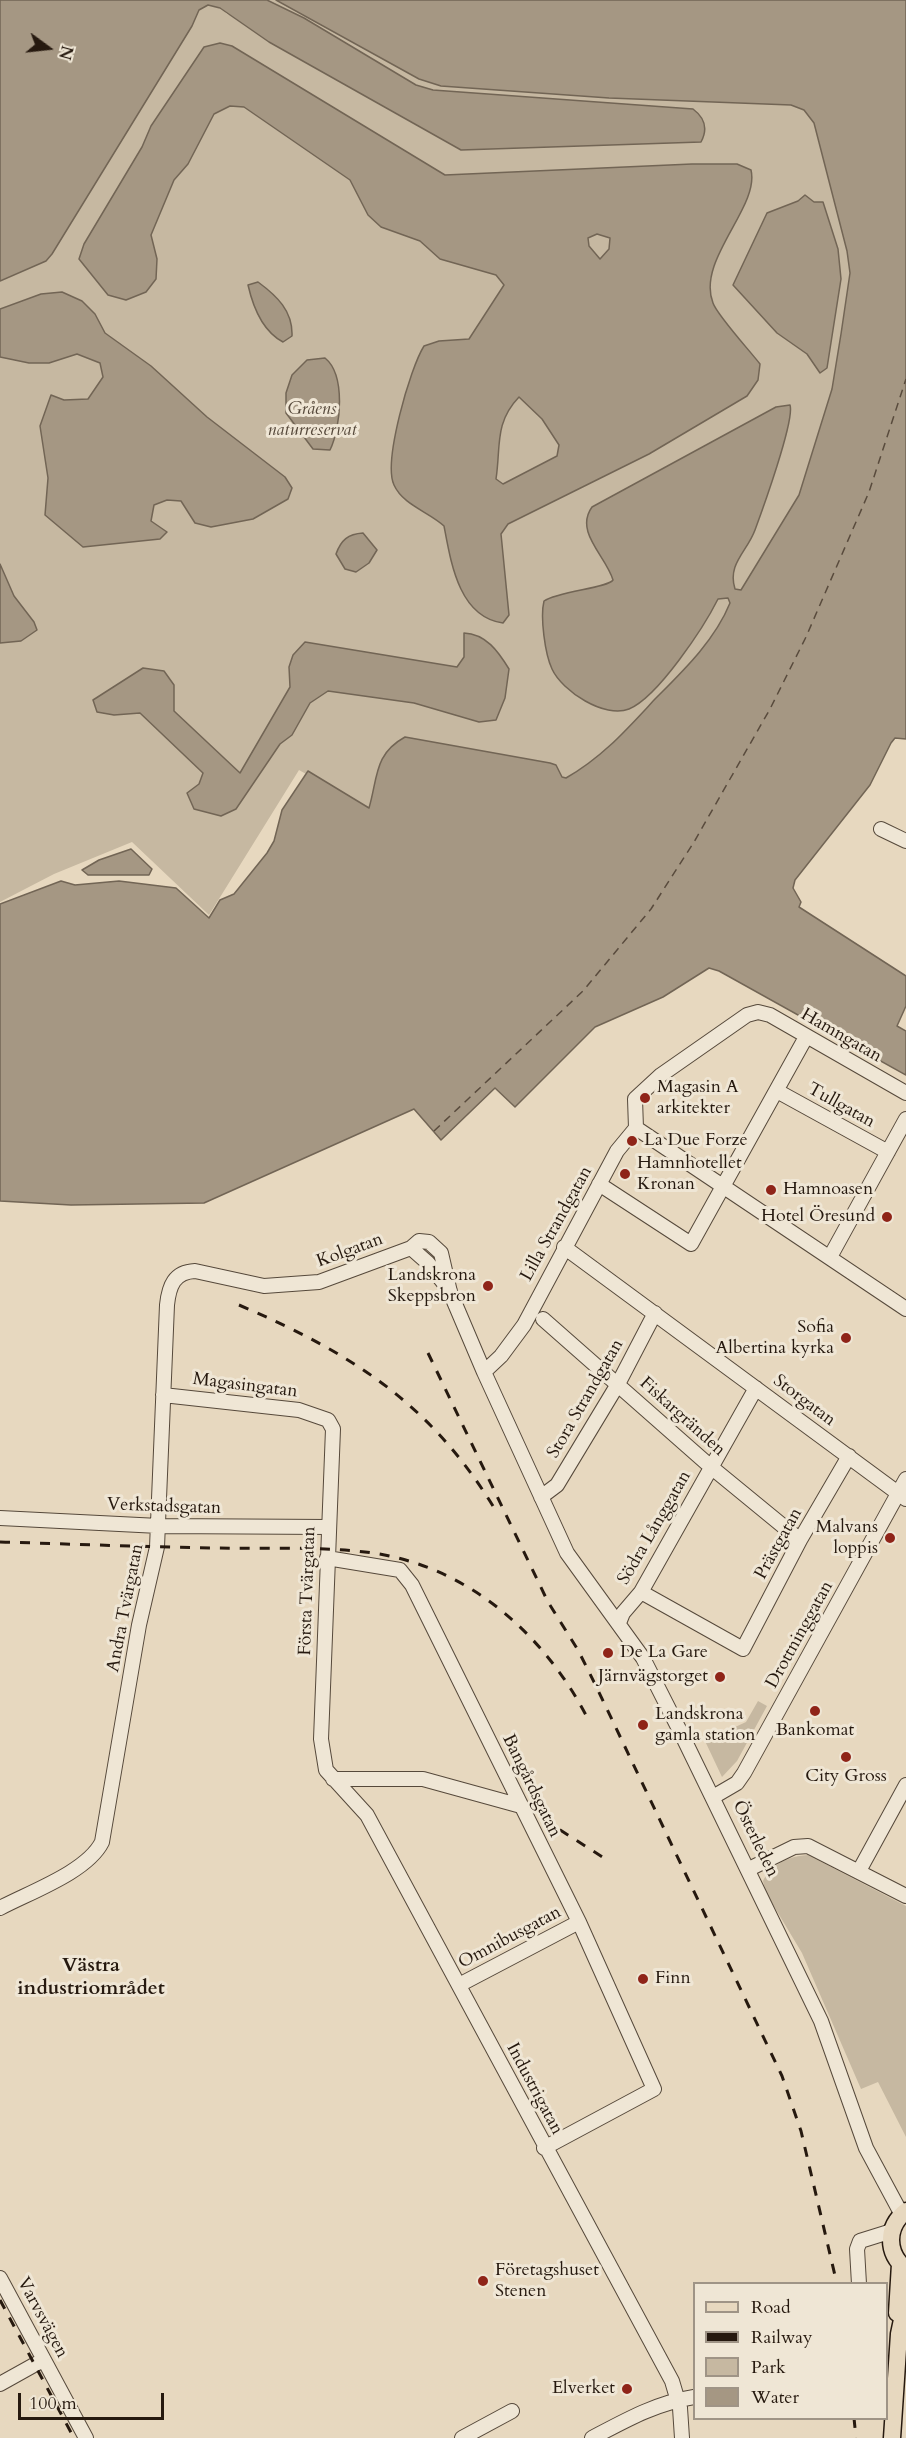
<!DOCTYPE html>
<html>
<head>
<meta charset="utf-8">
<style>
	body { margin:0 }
	#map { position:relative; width:906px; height:2438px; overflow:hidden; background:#e7d8bf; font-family:Cardo,serif }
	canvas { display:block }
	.legend { position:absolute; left:693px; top:2282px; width:195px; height:138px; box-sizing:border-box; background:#efe6d5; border:2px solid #9f9486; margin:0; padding:8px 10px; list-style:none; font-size:18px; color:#26190f }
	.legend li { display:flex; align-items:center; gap:12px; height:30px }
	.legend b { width:30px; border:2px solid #9f9486 }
	.north { position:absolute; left:18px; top:18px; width:60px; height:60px; -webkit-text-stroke:4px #efe6d5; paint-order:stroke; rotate:105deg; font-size:16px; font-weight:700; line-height:24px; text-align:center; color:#26190f }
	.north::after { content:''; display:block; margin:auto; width:21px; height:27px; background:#26190f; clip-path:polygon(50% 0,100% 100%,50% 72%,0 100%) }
	.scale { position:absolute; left:18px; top:2393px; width:146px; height:27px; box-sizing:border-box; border:3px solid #26190f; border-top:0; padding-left:8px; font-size:18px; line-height:21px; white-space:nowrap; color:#26190f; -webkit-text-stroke:4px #efe6d5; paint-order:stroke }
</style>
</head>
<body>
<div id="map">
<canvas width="906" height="2438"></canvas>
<ul class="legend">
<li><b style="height:8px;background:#e7d8bf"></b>Road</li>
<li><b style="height:8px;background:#26190f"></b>Railway</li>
<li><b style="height:16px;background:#c6b8a1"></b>Park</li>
<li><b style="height:16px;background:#a59783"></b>Water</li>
</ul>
<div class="north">N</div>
<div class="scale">100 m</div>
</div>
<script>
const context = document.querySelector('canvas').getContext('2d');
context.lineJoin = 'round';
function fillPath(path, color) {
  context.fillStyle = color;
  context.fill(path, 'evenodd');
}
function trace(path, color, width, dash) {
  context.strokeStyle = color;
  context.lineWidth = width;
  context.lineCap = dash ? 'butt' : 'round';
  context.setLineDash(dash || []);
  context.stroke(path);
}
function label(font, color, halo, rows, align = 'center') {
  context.font = font + ' Cardo,serif';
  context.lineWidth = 6;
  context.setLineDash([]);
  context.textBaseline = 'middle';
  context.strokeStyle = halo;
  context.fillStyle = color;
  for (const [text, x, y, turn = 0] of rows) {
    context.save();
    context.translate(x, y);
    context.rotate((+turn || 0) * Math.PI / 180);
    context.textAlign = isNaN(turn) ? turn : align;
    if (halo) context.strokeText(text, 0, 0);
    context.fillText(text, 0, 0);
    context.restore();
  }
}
fillPath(new Path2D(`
	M264 0H293L815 102 873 216 849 368 799 500 742 590 715 595 730 597 731 610 683 677 616 749 562 783 373 812 299 770 209 915 132 842 54 874 0 902V275L196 8C208 2 218 6 227 14L435 96Z
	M758 1701 767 1706 737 1761 722 1777 705 1741 746 1722Z
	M808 1855 906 1906V2137L878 2082 861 2089 802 1953 766 1893 763 1881C771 1864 790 1856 808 1855Z`), '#c6b8a1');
const water = new Path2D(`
	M0 0H267L304 18 416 85 433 90 693 109C705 118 708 129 701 142L461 150 269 42 220 8 208 5 199 10 192 26 52 254 46 261 0 281Z
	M276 0H906V739L895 738 891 743 870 785 795 880 793 888 801 902 799 907 906 976V1006L897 1026 906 1031V1075L719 971 709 968 663 997 595 1027 515 1107 495 1088 441 1140 414 1109 204 1203 71 1205 0 1201V904L61 881 75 885 119 881 176 888 209 918 220 900 234 894 267 853 274 841 282 810 308 771 369 808C378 777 374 754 405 737L550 763 556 765 562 777 566 778C603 757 628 728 656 698 684 670 715 640 730 603L728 598 718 599C704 627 658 697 629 709 605 719 562 691 552 669 545 654 540 617 544 601 559 591 608 588 613 580 606 556 574 532 592 507L776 407 790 405C795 420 762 511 755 530 747 552 727 564 735 589L741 590 799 495 832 389 841 334 850 273 847 251 814 123 804 110 791 105 609 98 441 86 419 79Z
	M220 43 232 46 445 175 692 164H737L751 170C760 207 696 260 713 303 717 315 750 351 760 364L758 380 747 396 649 454 508 524 501 534 509 615 503 623C459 617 451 563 444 526 429 512 403 505 394 485 383 462 410 368 424 346L439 341 469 339 504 285 496 275 440 259 420 241 381 227 368 215 350 180 244 107 230 106 214 114 188 164 174 180 151 235 157 259 156 279 146 292 126 300 108 295 79 259 84 244 142 147 151 126 204 47ZM597 234 610 238 609 249 600 259 589 246 588 238ZM519 397 542 419 559 445 557 456 503 484 496 479C501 447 494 423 519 397Z
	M805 195 814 202H823L838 249 841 279 827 368 820 373 807 354 777 333 733 285 767 213 798 201Z
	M258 282C277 296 293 311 292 336L283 342C262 331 253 307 248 285Z
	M62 292 82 301 95 314 105 333 151 366 207 417 285 477 292 488 288 499 253 519 211 527 195 523 181 501 167 500 154 505 151 521 167 532 160 539 83 547 45 515 48 478 40 426 51 395 64 400 88 399 103 377 100 363 77 354 49 363H29L0 357V309L41 294Z
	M325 358C346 375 341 427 330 450L313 449 286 413V393L292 375 307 360Z
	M363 533 377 550 369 563 356 572 345 569 336 554C341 540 348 534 363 533Z
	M0 564 14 596 34 622 37 630 21 641 0 643Z
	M464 633C486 634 498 651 509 669L505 698 496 720 479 722 414 703 328 691 310 703 292 735 280 744 236 809 221 816 194 809 187 793 199 784 203 773 140 713 114 715 97 712 93 700 143 668 164 671 174 685V711L240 773 290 687 289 667 293 655 305 642 457 667 464 657Z
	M131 849 152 869 149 875H88L82 870 99 860Z`);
fillPath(water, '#a59783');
trace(water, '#726555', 1.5);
trace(new Path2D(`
	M434 1131 583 991 651 909 694 842 770 709 806 637 869 492 906 379`), '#594b3d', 1.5, [8, 6]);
const minor = new Path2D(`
	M881 829 906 841
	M777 1091 888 1152
	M636 1128 906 1309
	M599 1184 691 1244 806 1037
	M564 1247 906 1499
	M411 1248 428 1263 450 1291
	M830 1257 906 1119
	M543 1319 711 1467 800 1540
	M163 1395 299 1410 328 1420 333 1429 321 1739 326 1770 367 1815 672 2381 680 2408 682 2438
	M541 1497 557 1485 618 1384 655 1313
	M0 1518 159 1526 328 1527
	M327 1558 400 1570 412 1585 579 1922 654 2089 544 2148
	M641 1592 743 1649 800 1540 849 1456
	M619 1623 623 1613 641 1592 756 1388
	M333 1779H423L521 1806
	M713 1797 737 1783 744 1773 906 1479
	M749 1869 794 1847 808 1846 906 1896
	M859 1871 906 1785
	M0 1908C30 1892 87 1872 102 1842L139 1625 157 1547 167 1305C169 1286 174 1272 195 1271L264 1286 319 1282 411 1248 419 1241 429 1242 441 1253 450 1292 484 1372
	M459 1985 579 1922
	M902 2215 866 2148 821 2021 681 1733 643 1658 567 1553 484 1372 501 1356 524 1325 617 1151 636 1128 635 1099 661 1075 747 1015 758 1012 770 1015 906 1093
	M0 2278 86 2438
	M859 2284 857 2249 860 2241 892 2231
	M0 2384 43 2360
	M462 2438 512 2411
	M592 2438C626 2420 656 2403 694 2397`);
const major = new Path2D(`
	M906 2211C886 2227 886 2253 906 2269
	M897 2313 900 2264
	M892 2438 899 2334 906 2301`);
trace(minor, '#56493b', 16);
trace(major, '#26190f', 19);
trace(minor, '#efe6d5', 14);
trace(major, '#e7d8bf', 16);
trace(new Path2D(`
	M239 1305C351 1353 431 1403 496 1511
	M428 1353 548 1602 578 1650 595 1684 782 2076 801 2131 837 2284
	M0 1542C73 1544 146 1547 218 1548 269 1549 323 1546 373 1553 469 1567 545 1635 588 1719
	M543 1819 604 1858
	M0 2300 74 2438
	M854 2418 856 2438`), '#26190f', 3, [10, 10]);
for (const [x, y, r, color] of [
	[645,1098,6,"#8f2418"],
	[632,1141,6,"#8f2418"],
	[625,1174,6,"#8f2418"],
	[771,1190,6,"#8f2418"],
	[887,1217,6,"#8f2418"],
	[488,1286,6,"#8f2418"],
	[846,1338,6,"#8f2418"],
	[890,1538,6,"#8f2418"],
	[608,1653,6,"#8f2418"],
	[720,1677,6,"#8f2418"],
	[815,1711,6,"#8f2418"],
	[643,1725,6,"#8f2418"],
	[846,1757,6,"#8f2418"],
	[643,1979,6,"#8f2418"],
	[483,2281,6,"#8f2418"],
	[627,2389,6,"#8f2418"]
]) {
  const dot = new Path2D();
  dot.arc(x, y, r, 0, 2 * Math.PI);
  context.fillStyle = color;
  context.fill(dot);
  trace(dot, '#efe6d5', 2);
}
label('italic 18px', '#56493b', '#efe6d5', [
	["Gråens",312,410],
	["naturreservat",312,431]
]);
label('18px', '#26190f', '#efe6d5', [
	["Hamngatan",841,1036,30],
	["Tullgatan",841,1106,29],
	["Lilla Strandgatan",557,1224,-61],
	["Kolgatan",350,1251,-20],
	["Magasingatan",245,1386,7],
	["Stora Strandgatan",586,1399,-60],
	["Storgatan",804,1401,37],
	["Fiskargränden",682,1417,42],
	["Verkstadsgatan",164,1507,2],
	["Södra Långgatan",655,1528,-60],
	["Prästgatan",779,1544,-61],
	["Första Tvärgatan",308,1591,-88],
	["Andra Tvärgatan",126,1608,-79],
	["Drottninggatan",800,1635,-61],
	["Bangårdsgatan",531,1786,64],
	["Österleden",755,1839,64],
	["Omnibusgatan",510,1938,-28],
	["Industrigatan",534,2089,62],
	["Varvsvägen",42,2318,62]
]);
label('18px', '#26190f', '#efe6d5', [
	["Magasin A",657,1088],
	["arkitekter",657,1109],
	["La Due Forze",644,1141],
	["Hamnhotellet",637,1164],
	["Kronan",637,1185],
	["Hamnoasen",783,1190],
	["Hotel Öresund",875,1217,"right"],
	["Landskrona",476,1276,"right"],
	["Skeppsbron",476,1297,"right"],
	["Sofia",834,1328,"right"],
	["Albertina kyrka",834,1349,"right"],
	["Malvans",878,1528,"right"],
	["loppis",878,1549,"right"],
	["De La Gare",620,1653],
	["Järnvägstorget",708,1677,"right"],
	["Landskrona",655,1715],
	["gamla station",655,1736],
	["Bankomat",815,1731,"center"],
	["City Gross",846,1777,"center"],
	["Finn",655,1979],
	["Företagshuset",495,2271],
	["Stenen",495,2292],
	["Elverket",615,2389,"right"]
], 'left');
label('bold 20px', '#26190f', '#efe6d5', [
	["Västra",91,1966],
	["industriområdet",91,1989]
]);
</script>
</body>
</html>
